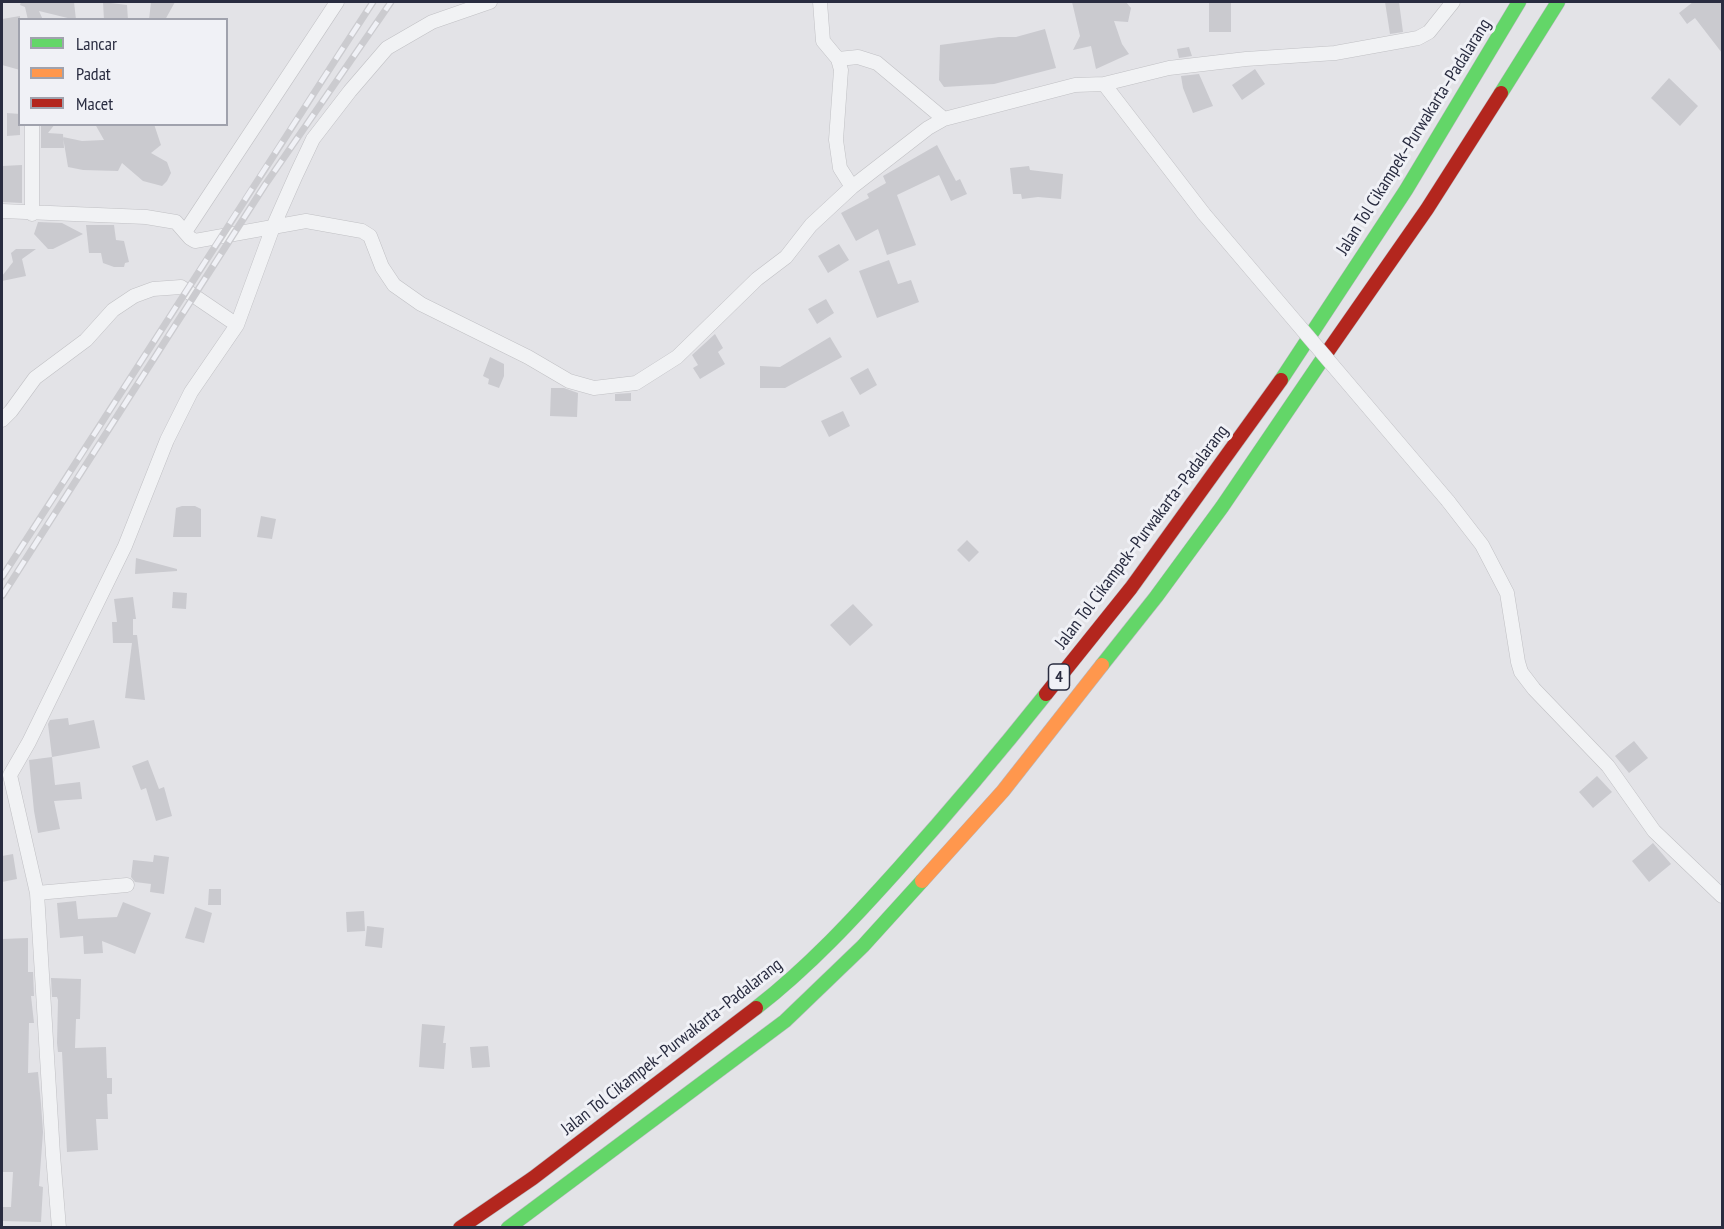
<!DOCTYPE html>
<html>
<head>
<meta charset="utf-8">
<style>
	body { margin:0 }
	#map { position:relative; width:1724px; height:1229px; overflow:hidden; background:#e3e3e7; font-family:"PT Sans Narrow",sans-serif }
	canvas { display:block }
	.frame { position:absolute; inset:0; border:3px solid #292c40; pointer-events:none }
	.legend { position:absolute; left:18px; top:18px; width:210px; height:108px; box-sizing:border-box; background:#f0f1f6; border:2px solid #a0a2ad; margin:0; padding:8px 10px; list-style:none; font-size:18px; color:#292c40 }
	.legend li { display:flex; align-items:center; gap:12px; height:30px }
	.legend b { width:30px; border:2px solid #a0a2ad }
</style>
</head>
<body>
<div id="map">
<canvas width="1724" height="1229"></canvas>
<div class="frame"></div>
<ul class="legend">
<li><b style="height:8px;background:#63d668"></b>Lancar</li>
<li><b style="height:8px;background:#ff974d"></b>Padat</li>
<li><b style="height:8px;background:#b3261e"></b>Macet</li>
</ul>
</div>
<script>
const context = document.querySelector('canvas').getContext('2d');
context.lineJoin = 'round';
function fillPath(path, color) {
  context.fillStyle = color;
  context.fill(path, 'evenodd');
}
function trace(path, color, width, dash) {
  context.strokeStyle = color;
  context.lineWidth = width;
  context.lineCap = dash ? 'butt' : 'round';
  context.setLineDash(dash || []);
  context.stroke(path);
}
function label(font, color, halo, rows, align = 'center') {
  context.font = font + ' "PT Sans Narrow",sans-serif';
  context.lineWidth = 6;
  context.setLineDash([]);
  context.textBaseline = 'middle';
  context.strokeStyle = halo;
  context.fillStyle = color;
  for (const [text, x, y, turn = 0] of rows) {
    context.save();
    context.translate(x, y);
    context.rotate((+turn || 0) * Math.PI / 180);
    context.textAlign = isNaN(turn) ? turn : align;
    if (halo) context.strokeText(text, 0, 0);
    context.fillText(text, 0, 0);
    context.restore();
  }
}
fillPath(new Path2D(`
	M21 2H74L76 20 39 11 43 20H28L25 7 20 5Z
	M103 2 127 5 128 20H104Z
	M151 2H175L165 20H149Z
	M1072 2H1126L1131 8 1128 22 1114 21 1122 44 1129 54 1096 69 1091 46 1073 50 1080 36Z
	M1209 2H1231V32H1209Z
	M1385 2H1399L1403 32 1390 34Z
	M1693 2H1722V53L1695 18 1687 24 1679 13Z
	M20 16V70L2 65V19Z
	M1045 29 1056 68 994 84 944 87 939 80 940 45 999 37H1016Z
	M1189 47 1192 56 1179 58 1177 49Z
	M1255 69 1265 84 1242 100 1232 85Z
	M1199 74 1213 106 1193 113 1183 88 1181 76Z
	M1669 78 1698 106 1680 126 1651 98Z
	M7 113 20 114V135L7 136Z
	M41 124H55L48 133 63 134 64 148H41Z
	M95 124H154L161 145 151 153 167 162 171 173 167 181 162 186 143 181 122 163 118 171 83 170 68 167 63 137 82 141 104 140Z
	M937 145 956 181 960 179 967 194 951 201 939 175 897 195 916 245 887 255 878 229 856 241 841 213 869 198 867 194 886 183 883 176Z
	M22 165V203L2 202V166Z
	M1029 166 1030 170 1063 174 1061 199 1038 197 1022 199 1021 194H1013L1010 168Z
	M38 222 62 223 83 234 53 249H48L34 234Z
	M86 225H114L116 240 124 241 129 262 125 263 124 267H114L103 263 101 253H89Z
	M839 244 849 260 828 273 818 256Z
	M16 249H36L22 259 26 276 2 281V276L13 262 11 253Z
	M889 260 898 284 911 280 919 302 877 318 859 271Z
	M826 299 834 313 817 324 808 309Z
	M715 334 723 348 718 352 725 364 700 379 693 368 698 365 692 355Z
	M830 337 842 357 785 388H760V366L780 367Z
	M490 357 504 364V376L499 388 488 384 489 379 483 376Z
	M868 368 877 385 860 395 850 378Z
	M551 388H564L578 393 577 417 550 416Z
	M631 393V401H615V394Z
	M843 411 850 426 829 437 821 421Z
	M182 506H195L201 509V537H173L176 508Z
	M261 516 276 519 272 539 257 537Z
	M967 540 979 552 969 562 957 550Z
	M136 558 177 569V571L135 574Z
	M173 592 187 593 186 609 172 608Z
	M133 597 136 619H133V635H137L145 700 125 698 132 643H113L112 622H117L114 599Z
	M853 604 873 625 850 646 830 625Z
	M68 718 69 725 94 720 100 748 52 757 48 724 50 720Z
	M1634 741 1648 758 1629 773 1615 756Z
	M52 757 55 785 80 782 82 799 54 801 60 829 38 833 34 811 29 760Z
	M148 760 159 789 164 787 172 816 156 821 146 788 141 790 132 766Z
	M1597 776 1612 792 1593 808 1579 792Z
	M1653 843 1671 864 1649 882 1632 861Z
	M13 854 17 879 2 882V856Z
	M154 855 169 857 164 894 150 892 151 884 135 882 131 877 133 860 153 862Z
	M209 889H221V905H208Z
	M76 901 78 919 117 917 123 902 151 913 135 954 102 941 103 953 84 954 83 936 60 938 57 903Z
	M195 907 212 913 204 943 185 938Z
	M364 911 365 931 347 932 346 912Z
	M367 926 384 928 382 948 365 946Z
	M28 938V972H33L34 996H31L34 1023H29L28 1073 38 1072 41 1104 43 1132 39 1186 43 1187 41 1222 2 1221V1207H11L13 1172H2V939Z
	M51 978 81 979 80 1019H76L75 1048 106 1047 107 1078H112V1094H107L108 1119H96L98 1150 67 1152 62 1052H58L57 1043 58 1000 57 997H52Z
	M422 1024 445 1026 443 1043H446L444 1069 419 1067Z
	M488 1046 490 1067 472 1068 470 1047Z`), '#cacacf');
const street = new Path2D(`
	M820 2 823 41 838 59 841 70 836 140 840 168 852 187
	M838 59 858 57 877 63 944 119
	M1104 84 1204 214
	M2 211 146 217 176 222 190 238 195 241 306 221 362 231 370 236 382 267 394 285 421 304 528 357 569 381 594 388 636 383 677 357 757 279 786 257 811 225 852 187 928 128 944 119 1075 85 1104 84 1169 68 1246 59 1335 53 1418 38 1429 32 1453 2
	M32 214V124
	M185 232 337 2
	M237 325 273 227 296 175 313 139 350 91 387 48 432 22 490 2
	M2 420 11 411 35 378 86 340 113 310 134 296 153 289 181 287 237 325 191 392 167 440 125 546 29 742 10 775 37 893 53 1155 59 1228
	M1448 501 1482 545 1507 593 1518 662 1521 672 1534 689 1608 766 1654 831 1722 896
	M37 893 127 885`);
const fast = new Path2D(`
	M1501 93 1558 2
	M1281 380 1406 190 1519 2
	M1102 665 1156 597 1222 507 1328 351
	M756 1008C809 967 855 917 899 868 950 811 999 753 1046 694
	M508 1228 785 1021 863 946 922 881`);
const slow = new Path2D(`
	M922 881 1003 791 1102 665`);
const jam = new Path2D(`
	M1328 351 1427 209 1501 93
	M1046 694 1131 588 1281 380
	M460 1228 533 1178 756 1008`);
trace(street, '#c0c0c4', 15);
trace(fast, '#b5b6bc', 15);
trace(slow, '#b5b6bc', 15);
trace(jam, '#b5b6bc', 15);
trace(street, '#f1f2f4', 14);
trace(fast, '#63d668', 14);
trace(slow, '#ff974d', 14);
trace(jam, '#b3261e', 14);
const rail = new Path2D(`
	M2 577C126 386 248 193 373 2
	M2 596 265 185 391 2`);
trace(rail, '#cbcbcf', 7);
trace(rail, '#f0f1f6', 4.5, [14]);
const streetBridge = new Path2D(`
	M1204 214 1448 501`);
trace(streetBridge, '#c0c0c4', 15, []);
trace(streetBridge, '#f1f2f4', 14);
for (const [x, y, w] of [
	[1059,677,21]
]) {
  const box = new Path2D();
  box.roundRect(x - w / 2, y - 13, w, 26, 4.5);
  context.fillStyle = '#f0f1f6';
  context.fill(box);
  trace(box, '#292c40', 1.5);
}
label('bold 16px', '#292c40', null, [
	["4",1059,677]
]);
label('18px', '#292c40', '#f0f1f6', [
	["Jalan Tol Cikampek–Purwakarta–Padalarang",1414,137,-58],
	["Jalan Tol Cikampek–Purwakarta–Padalarang",1142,537,-53],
	["Jalan Tol Cikampek–Purwakarta–Padalarang",672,1047,-38]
]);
</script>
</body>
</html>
